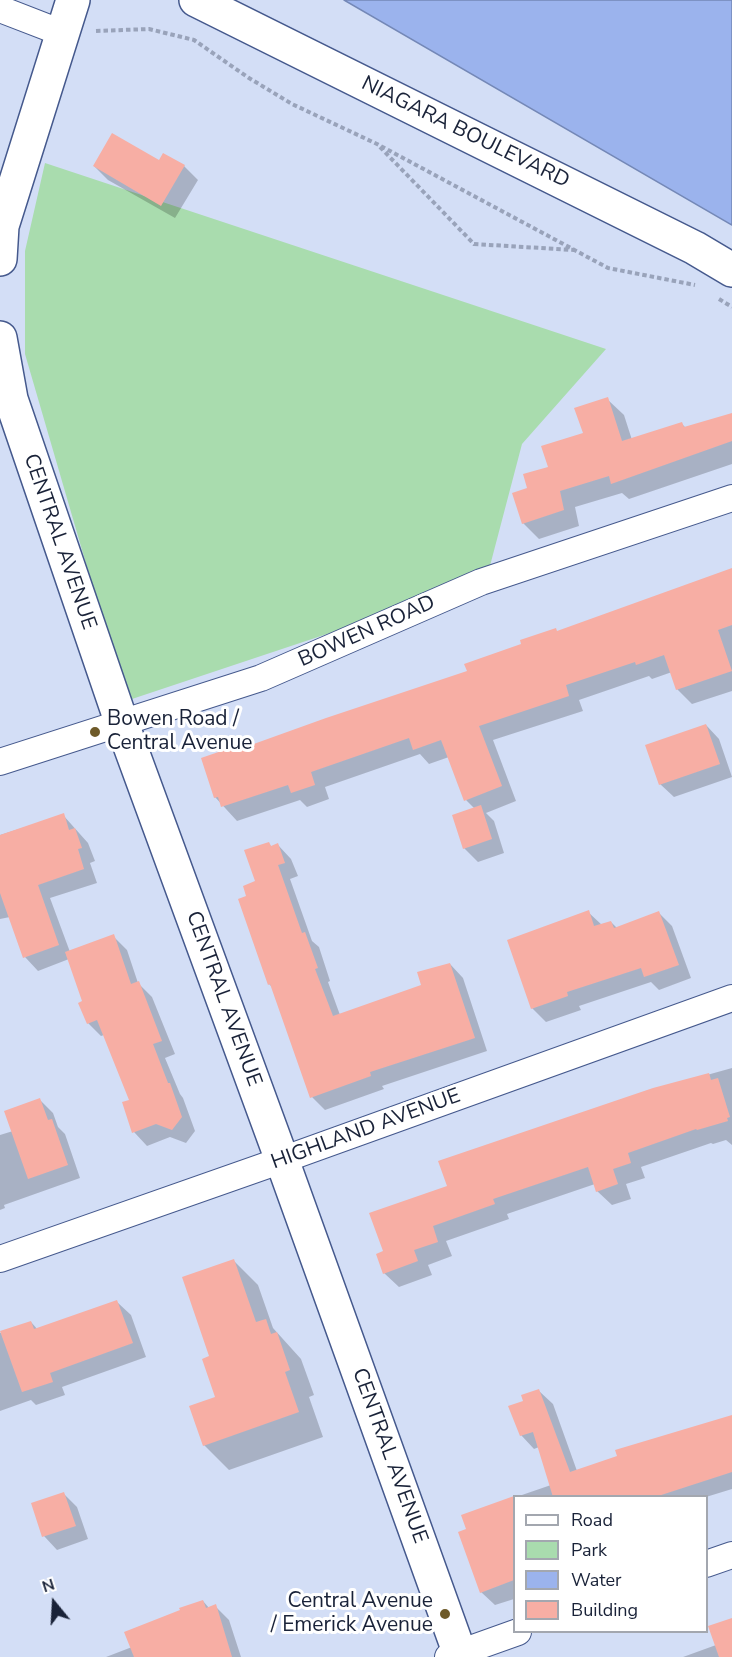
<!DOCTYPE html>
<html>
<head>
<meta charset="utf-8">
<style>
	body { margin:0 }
	#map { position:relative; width:732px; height:1657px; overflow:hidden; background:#d3def6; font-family:"Nunito Sans",sans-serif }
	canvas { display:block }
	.legend { position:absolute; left:513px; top:1495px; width:195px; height:138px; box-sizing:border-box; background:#fff; border:2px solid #a3a7af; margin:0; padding:8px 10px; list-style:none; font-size:18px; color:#192238 }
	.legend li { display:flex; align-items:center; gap:12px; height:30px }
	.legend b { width:30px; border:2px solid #a3a7af }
	.north { position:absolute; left:24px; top:1573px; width:60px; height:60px; -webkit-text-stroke:4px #fff; paint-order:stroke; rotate:342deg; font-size:16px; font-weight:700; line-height:24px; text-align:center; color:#192238 }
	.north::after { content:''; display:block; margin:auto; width:21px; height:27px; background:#192238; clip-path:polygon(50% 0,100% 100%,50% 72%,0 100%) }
</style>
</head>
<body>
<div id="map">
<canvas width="732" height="1657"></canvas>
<ul class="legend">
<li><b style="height:8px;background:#fff"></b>Road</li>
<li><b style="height:16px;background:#a9dcae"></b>Park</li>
<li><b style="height:16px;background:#9bb3ed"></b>Water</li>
<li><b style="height:16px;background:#f7aea4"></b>Building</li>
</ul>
<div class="north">N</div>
</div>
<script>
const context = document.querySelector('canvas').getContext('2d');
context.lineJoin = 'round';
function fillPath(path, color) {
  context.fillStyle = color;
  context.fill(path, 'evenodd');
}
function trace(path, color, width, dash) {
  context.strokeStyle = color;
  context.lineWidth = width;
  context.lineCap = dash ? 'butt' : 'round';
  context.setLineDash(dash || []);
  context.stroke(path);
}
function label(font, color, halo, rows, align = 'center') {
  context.font = font + ' "Nunito Sans",sans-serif';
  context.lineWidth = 6;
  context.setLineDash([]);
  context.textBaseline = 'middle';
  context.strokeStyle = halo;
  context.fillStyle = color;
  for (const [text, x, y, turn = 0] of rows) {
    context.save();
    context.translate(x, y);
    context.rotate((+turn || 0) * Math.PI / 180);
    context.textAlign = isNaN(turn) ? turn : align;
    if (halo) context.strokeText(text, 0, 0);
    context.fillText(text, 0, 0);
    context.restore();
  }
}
fillPath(new Path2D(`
	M45 163 606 349 522 444 486 581 126 701 25 354V251Z`), '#a9dcae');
const water = new Path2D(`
	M344 0H732V225Z`);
fillPath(water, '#9bb3ed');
trace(water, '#7488b7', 1.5);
fillPath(new Path2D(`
	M160 162 184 166 198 180 175 218 108 180 94 166Z
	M607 399 624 415 632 440 681 423 686 428 732 414V464L629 499 622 493 575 507 579 526 539 539 523 523 529 488 585 434Z
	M732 575V691L692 704 677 689 672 672 652 679 649 676 579 700 583 711 493 740 516 801 486 813 494 821 504 853 478 862 464 848 475 809 466 800 449 757 429 764 420 754 325 787 329 799 307 807 300 800 237 821 215 797 235 748 239 751 469 672 558 632Z
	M706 725 719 739 732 777 674 797 660 784Z
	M63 815 88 843 95 861 90 863 97 883 50 898 70 952 113 936 127 950 138 983 152 997 175 1054 165 1058 180 1094 183 1098 195 1131 186 1143 170 1137 147 1146 134 1132 131 1101 104 1035 101 1036 88 1023 84 1002 69 959 38 971 25 957 10 917 0 919V835Z
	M269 844 272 847 278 845 291 859 298 876 290 879 312 941 319 947 330 981 328 982 340 1015 423 986 450 964 463 978 487 1051 382 1086 384 1089 325 1110 312 1097 273 988 269 984 248 897 257 882Z
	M588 912 602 925 611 922 617 928 659 913 672 926 691 978 659 990 651 982 579 1006 581 1010 546 1022 532 1008Z
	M732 1068V1145L726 1140 713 1144 711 1143 641 1167 645 1178 626 1184 631 1199 612 1205 597 1191 595 1184 507 1214 509 1219 446 1241 452 1256 428 1265 432 1275 399 1287 384 1273 385 1252 449 1187 653 1090Z
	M40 1100 53 1113 58 1127 65 1134 80 1178 4 1205 5 1208 0 1210V1135L13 1131Z
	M233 1260 258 1285 273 1328 301 1359 314 1395 309 1397 323 1437 229 1470 204 1445 217 1398 211 1357Z
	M117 1302 131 1315 146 1357 62 1387 65 1395 36 1405 31 1400 0 1411V1333L31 1322 38 1330Z
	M539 1391 553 1404 577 1471 732 1417V1489L706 1497 519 1496 551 1485 539 1447 534 1449 521 1435 525 1402Z
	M64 1494 77 1507 88 1539 57 1550 44 1536Z
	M514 1498V1599L495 1605 481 1592 468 1530 463 1516Z
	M203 1601 209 1608 215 1606 229 1620 241 1657H106L132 1647Z
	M732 1619V1657H683L716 1645Z`), '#0003');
fillPath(new Path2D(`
	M112 133 159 160 163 153 185 165 161 206 93 166Z
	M608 397 622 441 682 422 684 427 732 413V441L611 484 609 476 560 491 564 510 522 524 512 493 527 488 523 474 548 467 541 446 583 433 574 408Z
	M732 568V625L718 630 732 671 676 690 664 655 636 665 635 662 566 685 569 696 479 726 502 786 464 801 441 740 413 750 409 738 311 772 315 785 291 793 288 785 221 807 218 797 214 798 201 758 236 746 237 750 326 718 467 671 464 664 521 644 520 640 556 628 557 631Z
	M706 724 720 764 659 785 645 745Z
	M481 805 492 839 463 849 452 815Z
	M64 813 69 830 75 828 82 848 78 849 84 869 38 885 59 945 23 958 0 893V835Z
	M269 842 271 846 278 843 285 863 278 865 302 933 305 932 318 968 315 969 333 1016 421 985 417 972 450 963 475 1038 370 1072 371 1076 310 1098 270 984 268 985 238 899 246 896 243 886 255 881 244 850Z
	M589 910 594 926 611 921 614 928 659 911 679 965 644 977 641 968 567 992 568 996 531 1009 507 940Z
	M114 934 131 984 139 981 162 1041 153 1044 168 1083H170L182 1117 172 1130 156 1124 132 1133 122 1102 129 1100 97 1020 87 1024 78 1003 82 1001 65 952Z
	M709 1073 711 1080 718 1078 730 1117 727 1118 728 1121 697 1130 696 1129 628 1153 631 1163 613 1169 618 1184 596 1192 588 1167 493 1199 495 1204 433 1226 438 1242 414 1250 418 1261 383 1274 376 1254 383 1251 369 1213 447 1186 438 1161 653 1088Z
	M40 1098 48 1120 52 1119 68 1165 28 1179 4 1111Z
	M234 1259 256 1322 266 1319 271 1334 277 1332 290 1370 285 1372 299 1412 203 1446 189 1406 215 1397 202 1359 209 1356 182 1277Z
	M117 1300 133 1343 50 1373 53 1382 22 1392 0 1331 31 1321 34 1329Z
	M539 1389 570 1472 617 1456 615 1450 732 1415V1472L655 1497H553L533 1432 520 1436 508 1406 523 1401 521 1395Z
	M64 1492 76 1526 42 1537 31 1503Z
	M514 1496V1580L480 1593 458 1532 466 1529 461 1515Z
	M203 1600 206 1608 216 1604 232 1657H134L124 1632 180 1610 179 1608Z
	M732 1618V1657H719L708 1626Z`), '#f7aea4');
const street = new Path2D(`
	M0 9 62 33
	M0 762 261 678 481 582 732 498
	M0 1259 282 1160 732 998
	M706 1564 732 1555
	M448 1657 518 1632`);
const secondary = new Path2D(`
	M196 0 695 248 732 270
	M0 259 2 226 73 0
	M0 338 11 399 122 724 282 1160 461 1657`);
trace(street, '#45598d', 28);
trace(secondary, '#45598d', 36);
trace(new Path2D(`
	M96 31 149 29 194 40 249 78 292 104 377 144 608 268 695 285
	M380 147 474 244 574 250
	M719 299 732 307`), '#99a3ba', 4, [4.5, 3]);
trace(street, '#fff', 26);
trace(secondary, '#fff', 33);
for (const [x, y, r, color] of [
	[95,732,6,"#6e5a29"],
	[445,1614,6,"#6e5a29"]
]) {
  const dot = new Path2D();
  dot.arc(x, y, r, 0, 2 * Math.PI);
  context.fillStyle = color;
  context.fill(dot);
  trace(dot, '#fff', 2);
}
label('21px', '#192238', '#fff', [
	["NIAGARA BOULEVARD",465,133,26],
	["CENTRAL AVENUE",59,542,71],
	["BOWEN ROAD",367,632,-24],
	["CENTRAL AVENUE",223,999,70],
	["HIGHLAND AVENUE",366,1130,-20],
	["CENTRAL AVENUE",389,1456,70]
]);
label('21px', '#192238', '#fff', [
	["Bowen Road /",107,720],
	["Central Avenue",107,744],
	["Central Avenue",433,1602,"right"],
	["/ Emerick Avenue",433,1626,"right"]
], 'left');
</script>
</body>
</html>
